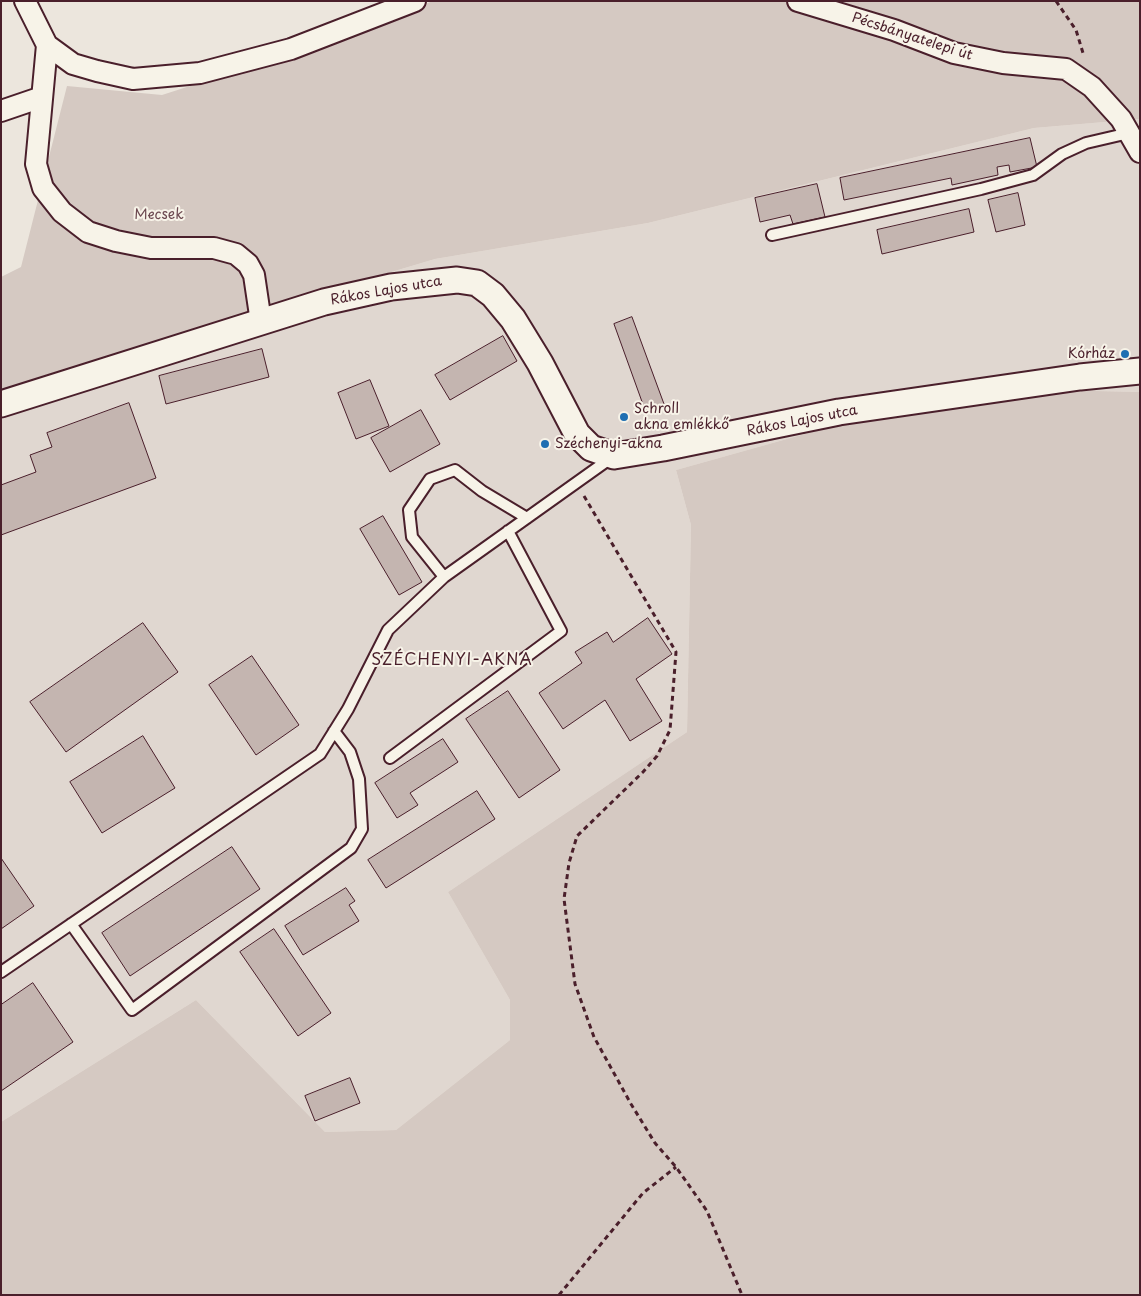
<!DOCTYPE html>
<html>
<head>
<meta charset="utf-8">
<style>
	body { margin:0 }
	#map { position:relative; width:1141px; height:1296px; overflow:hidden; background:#ece6dd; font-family:"Playpen Sans",sans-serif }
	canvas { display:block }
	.frame { position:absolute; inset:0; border:2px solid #4a1f2b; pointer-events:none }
</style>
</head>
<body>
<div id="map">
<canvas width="1141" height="1296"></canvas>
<div class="frame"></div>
</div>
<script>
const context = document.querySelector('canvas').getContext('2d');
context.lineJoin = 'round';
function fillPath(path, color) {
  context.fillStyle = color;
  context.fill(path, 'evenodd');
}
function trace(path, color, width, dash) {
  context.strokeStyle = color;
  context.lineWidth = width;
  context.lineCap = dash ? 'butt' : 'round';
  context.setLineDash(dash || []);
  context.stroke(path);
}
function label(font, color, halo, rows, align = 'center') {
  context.font = font + ' "Playpen Sans",sans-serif';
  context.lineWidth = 4;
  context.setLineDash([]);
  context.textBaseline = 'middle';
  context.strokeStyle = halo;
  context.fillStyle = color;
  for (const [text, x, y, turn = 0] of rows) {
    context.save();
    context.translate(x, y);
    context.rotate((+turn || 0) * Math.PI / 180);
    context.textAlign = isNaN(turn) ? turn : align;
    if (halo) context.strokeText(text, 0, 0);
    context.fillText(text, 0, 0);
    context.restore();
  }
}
fillPath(new Path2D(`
	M1140 119V392L969 388 676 470 691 525 687 732 448 892 510 1000V1040L396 1130 325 1132 196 1000 1 1122V393L39 377 435 259 648 223 1034 128Z`), '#e0d7d0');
fillPath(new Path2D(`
	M432 1H1140V119L1034 128 648 223 435 259 39 377 1 393V277L21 267 67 86 162 95 389 22Z
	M969 388 1140 392V1295H1V1122L196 1000 325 1132 396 1130 510 1040V1000L448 892 687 732 691 525 676 470Z`), '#d5c9c2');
const building = new Path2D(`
	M1030 138 1037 167 1010 172 1009 165 997 167 998 175 952 185 951 178 844 200 840 178Z
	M817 184 825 217 793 224 790 215 760 222 755 198Z
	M1018 193 1025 225 996 232 988 200Z
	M969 209 974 232 882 254 877 230Z
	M632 317 664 404 645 410 614 324Z
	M503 336 517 361 450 400 435 375Z
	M262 349 269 377 166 404 159 376Z
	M370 380 389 426 356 439 338 393Z
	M129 403 156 478 1 535V485L36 472 30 455 52 447 47 433Z
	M421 410 440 444 390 472 371 438Z
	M383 516 422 582 399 595 360 529Z
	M648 618 672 654 636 679 662 721 630 741 605 700 563 729 539 693 582 663 575 652 607 632 613 642Z
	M143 623 178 672 66 752 30 702Z
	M252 656 299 725 256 755 209 685Z
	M508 691 560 770 519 798 466 719Z
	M143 736 175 788 102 833 70 782Z
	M443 739 458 762 410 793 418 805 397 818 375 783Z
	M477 791 495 819 386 888 368 860Z
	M232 847 260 889 130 976 102 933Z
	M1 858 34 906 1 929Z
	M346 888 355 901 349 905 359 921 303 955 285 926Z
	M274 929 331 1013 298 1036 240 952Z
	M33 983 73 1042 1 1091V1005Z
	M350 1078 360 1103 315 1121 305 1096Z`);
fillPath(building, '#c4b5b0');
trace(building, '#4a1f2b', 1);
const service = new Path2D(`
	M772 235 981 189 1033 175 1062 154 1086 143 1129 133
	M527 518 482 491 455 470 430 479 409 510 412 537 444 577 611 458
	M390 758 561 631 508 531
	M71 924 132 1010 351 848 362 829 359 779 350 752 334 731
	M1 972 320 754 348 709 388 630 444 577`);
const minor = new Path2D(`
	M25 1 47 45 73 64 97 71 133 79 200 73 291 49 415 1
	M798 1 894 30 954 53 1003 63 1066 69 1092 87 1121 119 1140 152
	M47 45 36 164 43 188 62 212 88 232 116 241 151 248H214L236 254 248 264 254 275 261 322
	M1 111 42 97`);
const tertiary = new Path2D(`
	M1 404 324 302 391 287 457 280 477 283 493 295 513 319 540 363 577 434 591 448 614 456 663 448 839 412 1080 377 1140 371`);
trace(service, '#4a1f2b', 14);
trace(minor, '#4a1f2b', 24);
trace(tertiary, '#4a1f2b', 29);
trace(new Path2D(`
	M1056 1 1076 30 1083 53
	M584 496 676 652 670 730 657 756 643 772 577 836 569 863 564 899 575 984 594 1037 631 1104 655 1143 676 1167 707 1211 742 1295
	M559 1295 643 1193 676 1167`), '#4a1f2b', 3, [5, 4]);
trace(service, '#f7f3e8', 10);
trace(minor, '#f7f3e8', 20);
trace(tertiary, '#f7f3e8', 25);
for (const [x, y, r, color] of [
	[1125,354,5,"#1f6fb2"],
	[624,417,5,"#1f6fb2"],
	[545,444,5,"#1f6fb2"]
]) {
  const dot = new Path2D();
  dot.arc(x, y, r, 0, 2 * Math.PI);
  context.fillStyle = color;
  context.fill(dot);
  trace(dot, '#f7f3e8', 2);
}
label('14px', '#4a1f2b', '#f7f3e8', [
	["Pécsbányatelepi út",912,37,18],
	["Rákos Lajos utca",386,291,-10],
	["Rákos Lajos utca",802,421,-11]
]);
label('14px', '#6d4a51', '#f7f3e8', [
	["Mecsek",159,215]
]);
label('14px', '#4a1f2b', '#f7f3e8', [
	["Kórház",1115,354,"right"],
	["Schroll",634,409],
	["akna emlékkő",634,425],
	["Széchenyi-akna",555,444]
], 'left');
context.letterSpacing = '1px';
label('16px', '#4a1f2b', '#f7f3e8', [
	["SZÉCHENYI-AKNA",452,661]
]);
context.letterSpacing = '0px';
</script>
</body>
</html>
